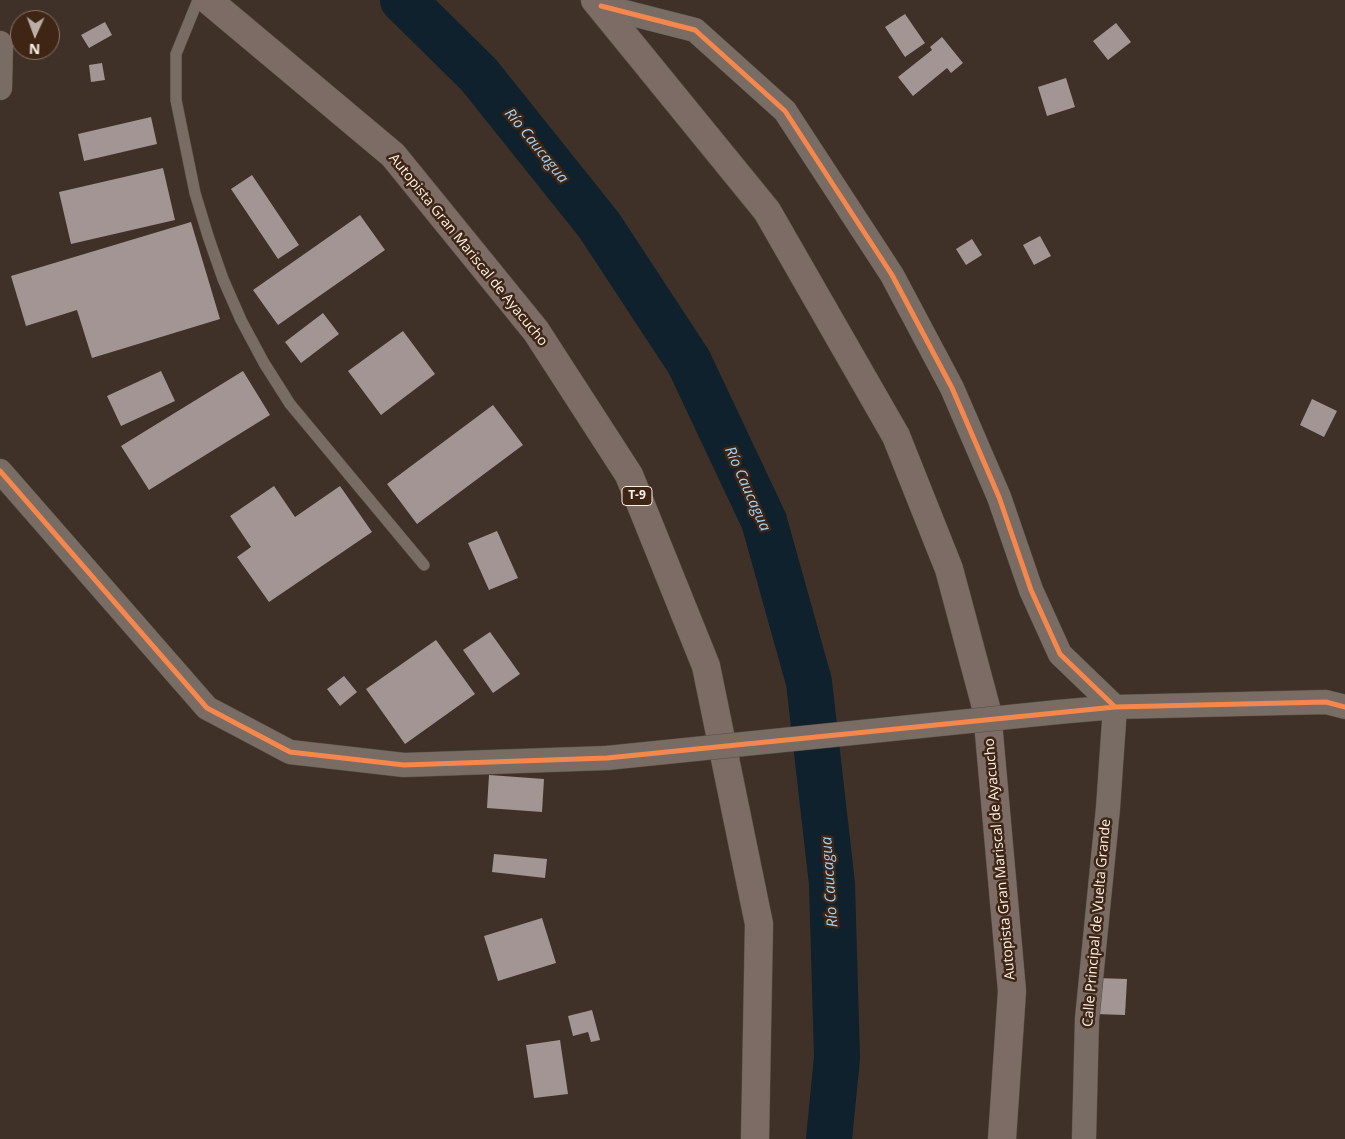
<!DOCTYPE html>
<html>
<head>
<meta charset="utf-8">
<style>
	body { margin:0 }
	#map { position:relative; width:1345px; height:1139px; overflow:hidden; background:#403128; font-family:"Open Sans",sans-serif }
	canvas { display:block }
	.north { position:absolute; left:10px; top:10px; width:50px; height:50px; box-sizing:border-box; background:#3f2513; border:1px solid #8b7769; border-radius:50%; rotate:182deg; font-size:14px; font-weight:700; line-height:20px; text-align:center; color:#fdf2eb }
	.north::after { content:''; display:block; margin:auto; width:18px; height:22px; background:#bbaea7; clip-path:polygon(50% 0,100% 100%,50% 72%,0 100%) }
</style>
</head>
<body>
<div id="map">
<canvas width="1345" height="1139"></canvas>
<div class="north">N</div>
</div>
<script>
const context = document.querySelector('canvas').getContext('2d');
context.lineJoin = 'round';
function trace(path, color, width, dash) {
  context.strokeStyle = color;
  context.lineWidth = width;
  context.lineCap = dash ? 'butt' : 'round';
  context.setLineDash(dash || []);
  context.stroke(path);
}
function fillPath(path, color) {
  context.fillStyle = color;
  context.fill(path, 'evenodd');
}
function label(font, color, halo, rows, align = 'center') {
  context.font = font + ' "Open Sans",sans-serif';
  context.lineWidth = 5;
  context.setLineDash([]);
  context.textBaseline = 'middle';
  context.strokeStyle = halo;
  context.fillStyle = color;
  for (const [text, x, y, turn = 0] of rows) {
    context.save();
    context.translate(x, y);
    context.rotate((+turn || 0) * Math.PI / 180);
    context.textAlign = isNaN(turn) ? turn : align;
    if (halo) context.strokeText(text, 0, 0);
    context.fillText(text, 0, 0);
    context.restore();
  }
}
trace(new Path2D(`
	M403 0 479 75 599 225 689 362 764 521 809 682 832 884 837 1058 829 1139`), '#0e212d', 46);
fillPath(new Path2D(`
	M905 14 925 43 905 57 885 27Z
	M105 22 112 35 89 48 81 35Z
	M1116 23 1131 42 1108 60 1093 41Z
	M942 37 963 63 951 73 947 68 913 96 898 77 932 50 930 47Z
	M102 63 105 80 91 82 89 65Z
	M1066 78 1075 107 1047 116 1038 87Z
	M151 117 157 144 84 161 78 134Z
	M163 168 175 220 71 244 59 192Z
	M252 175 299 245 278 259 231 189Z
	M360 215 385 250 278 325 253 290Z
	M191 222 220 319 92 358 77 310 26 326 11 276Z
	M1040 236 1051 256 1034 265 1023 245Z
	M972 239 982 255 966 265 956 249Z
	M323 313 339 334 301 363 285 342Z
	M403 331 435 374 381 415 348 371Z
	M161 371 175 401 121 426 107 396Z
	M243 371 270 415 149 490 121 446Z
	M1312 399 1337 411 1324 437 1300 425Z
	M493 405 523 445 417 524 387 484Z
	M274 486 295 517 340 486 372 532 269 602 237 557 251 547 230 516Z
	M497 531 518 578 489 590 468 543Z
	M490 632 520 674 493 693 463 650Z
	M436 640 475 694 405 744 366 689Z
	M344 676 357 692 340 706 327 689Z
	M489 775 544 779 542 812 487 808Z
	M494 854 547 859 545 878 492 872Z
	M542 918 556 963 498 981 484 936Z
	M1096 978 1127 979 1125 1015 1095 1014Z
	M592 1010 600 1040 591 1042 588 1032 573 1036 568 1016Z
	M560 1040 568 1094 534 1098 526 1045Z`), '#a29594');
const service = new Path2D(`
	M198 0 176 54V100L195 193 208 236 223 279 241 320 264 363 290 404 424 565`);
const minor = new Path2D(`
	M601 6 695 30 785 111 892 275 952 388 999 497 1031 590 1060 654 1115 707
	M0 43 1 46 0 88
	M0 471 207 708 290 752 404 765 607 758
	M1058 712 1115 707 1326 702 1345 707
	M1084 1139 1087 1019 1108 808 1115 707`);
const trunk = new Path2D(`
	M208 0 393 155 536 331 629 475 706 666 759 924 755 1139
	M595 0 767 211 896 436 949 569 987 711 1012 991 1002 1139`);
trace(service, '#584d45', 12);
trace(minor, '#584d45', 25);
trace(trunk, '#584d45', 29);
trace(service, '#786c64', 11);
trace(minor, '#786c64', 24);
trace(trunk, '#7d6b65', 28);
const minorBridge = new Path2D(`
	M607 758 1058 712`);
trace(minorBridge, '#584d45', 25, []);
trace(minorBridge, '#786c64', 24);
trace(new Path2D(`
	M601 6 695 30 785 111 892 275 952 388 999 497 1031 590 1060 654 1115 707
	M0 471 207 708 290 752 404 765 607 758 1115 707 1326 702 1345 707`), '#f5874c', 5);
for (const [x, y, w] of [
	[637,496,30]
]) {
  const box = new Path2D();
  box.roundRect(x - w / 2, y - 9.5, w, 19, 4);
  context.fillStyle = '#3f2513';
  context.fill(box);
  trace(box, '#fdf2eb', 1);
}
label('bold 12px', '#fdf2eb', null, [
	["T-9",637,496]
]);
label('14px', '#fdf2eb', '#3f2513', [
	["Autopista Gran Mariscal de Ayacucho",468,250,51],
	["Autopista Gran Mariscal de Ayacucho",1000,859,-95],
	["Calle Principal de Vuelta Grande",1097,923,-85]
]);
label('italic 15px', '#9fd4fc', '#3f2513', [
	["Río Caucagua",536,146,51],
	["Río Caucagua",747,489,66],
	["Río Caucagua",830,882,-94]
]);
</script>
</body>
</html>
